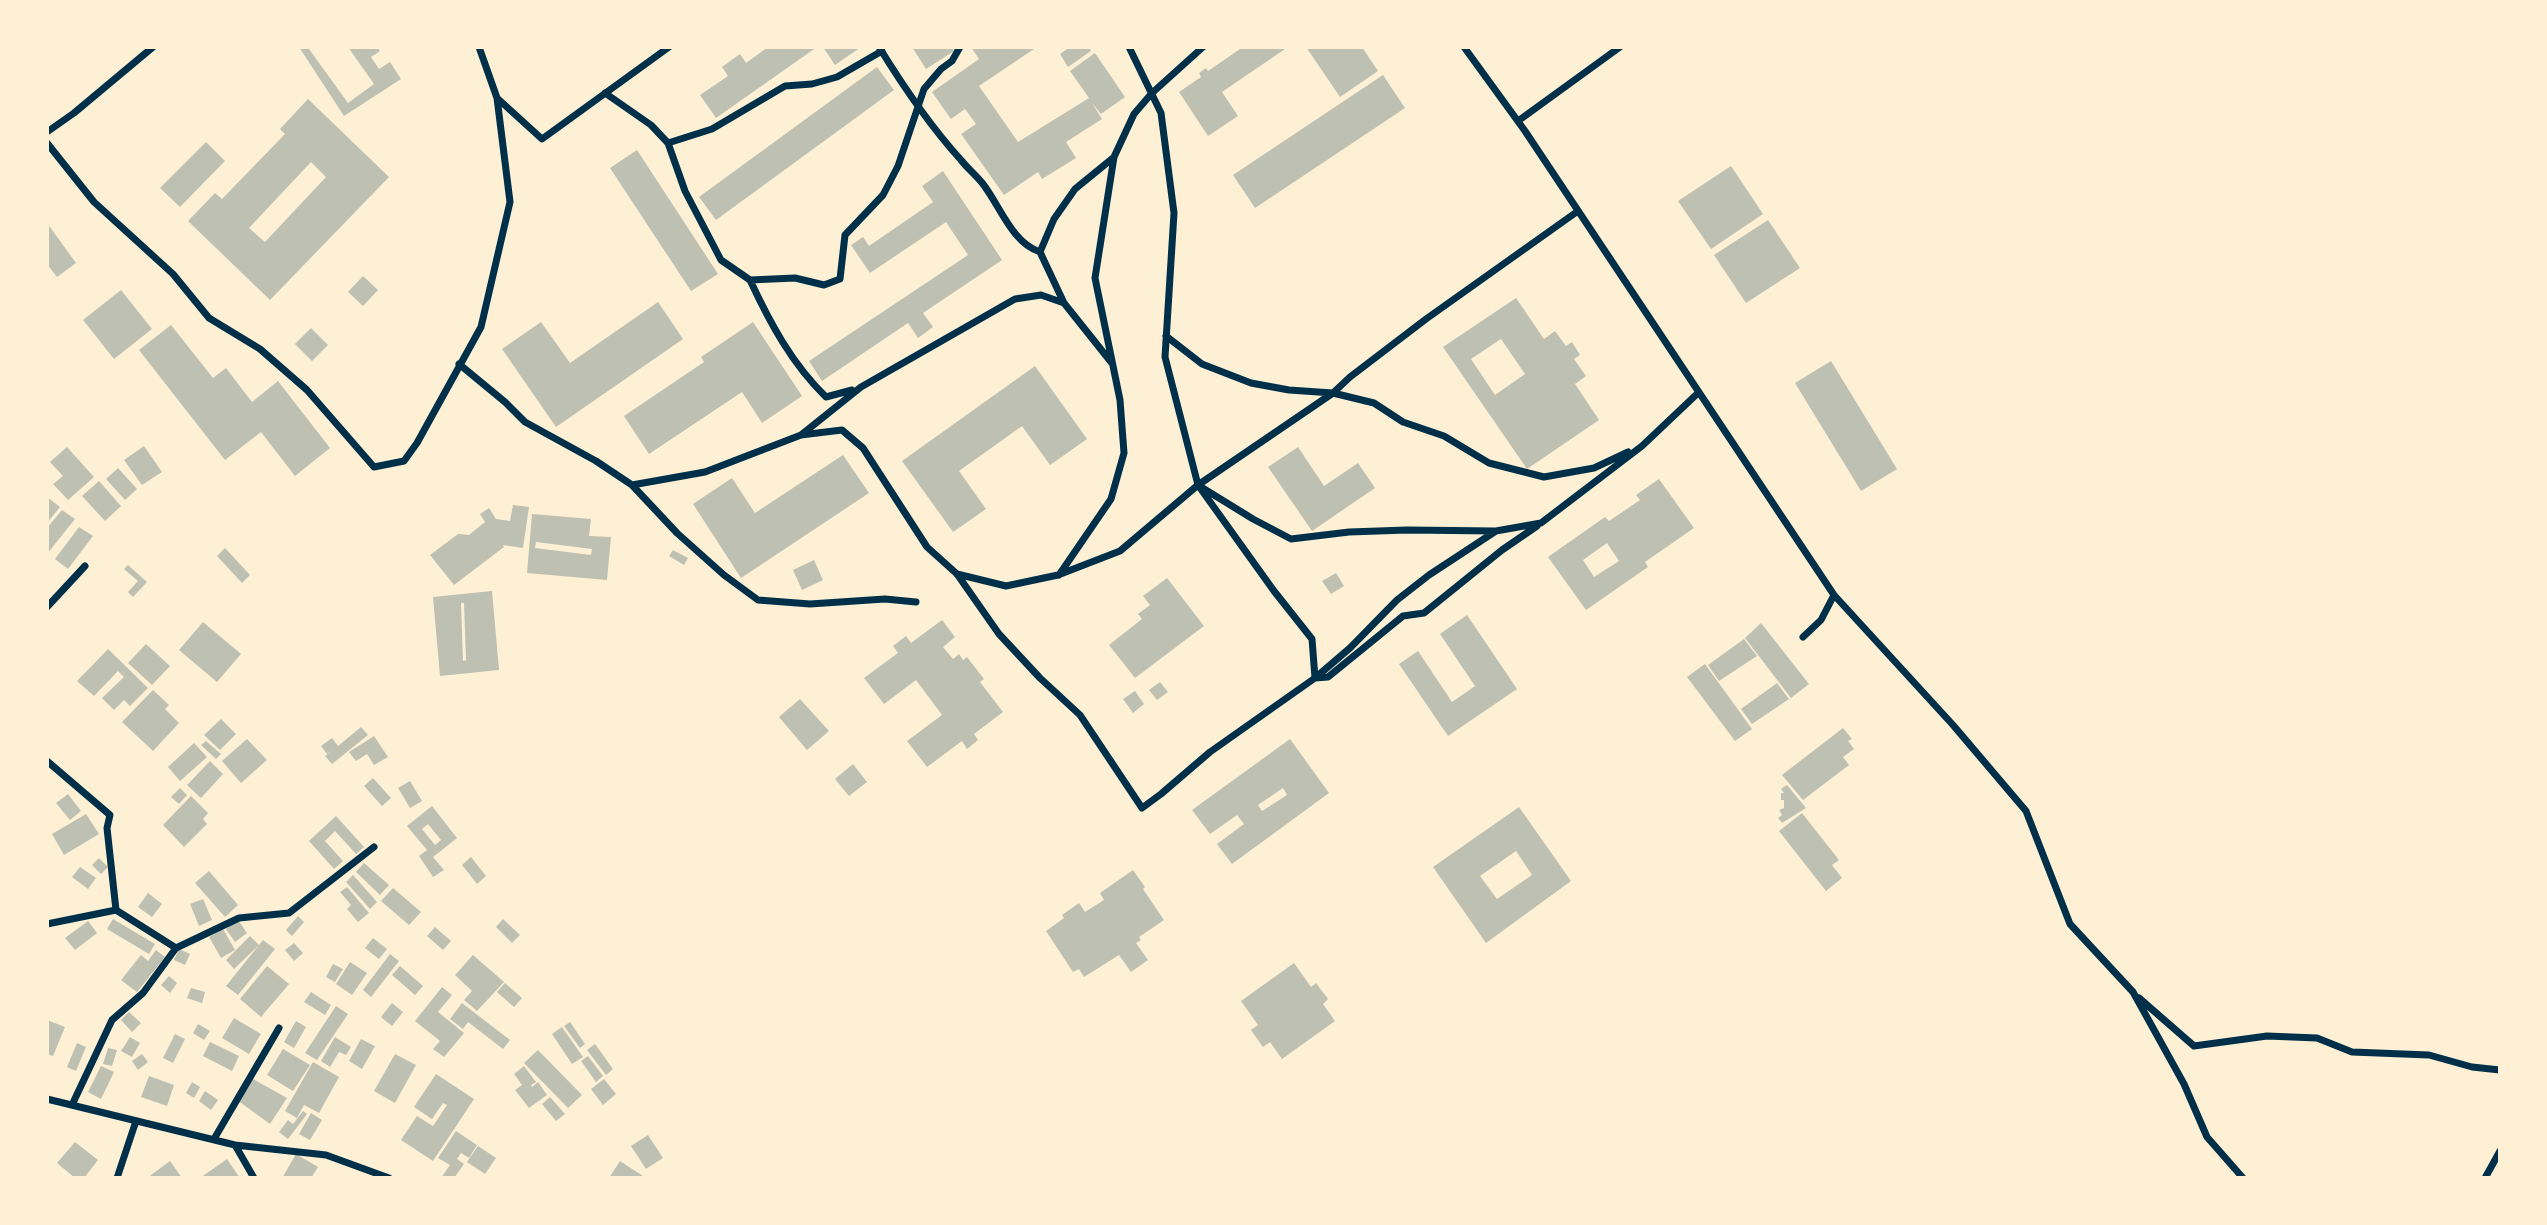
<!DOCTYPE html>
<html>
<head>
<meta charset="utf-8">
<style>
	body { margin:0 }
	#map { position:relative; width:2547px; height:1225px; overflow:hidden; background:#fdf0d5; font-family:"Space Grotesk",sans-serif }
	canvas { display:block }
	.frame { position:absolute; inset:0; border:49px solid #fdf0d5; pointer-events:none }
</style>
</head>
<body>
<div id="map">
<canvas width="2547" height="1225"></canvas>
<div class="frame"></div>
</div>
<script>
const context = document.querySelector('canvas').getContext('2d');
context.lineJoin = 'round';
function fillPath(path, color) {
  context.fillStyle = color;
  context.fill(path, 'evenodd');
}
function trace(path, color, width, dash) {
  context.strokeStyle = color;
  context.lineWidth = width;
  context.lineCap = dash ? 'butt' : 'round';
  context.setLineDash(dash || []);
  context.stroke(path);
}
fillPath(new Path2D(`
	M299 47H312L309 49 348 103 374 84 348 47H377L380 51 371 57 379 69 390 62 401 79 344 116Z
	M768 47H817L716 118 700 95 728 76 722 67 740 54 746 63Z
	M823 47H861L835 65Z
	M912 47H952L954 51 926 69Z
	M971 47H1037L979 86 1018 142 1089 98 1070 71 1095 53 1125 97 1101 114 1092 103 1102 119 1066 142 1076 158 1042 179 1038 172 1004 195 961 134 976 124 965 109 951 119 932 92 979 59Z
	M1070 47H1089L1091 51 1068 67 1060 54Z
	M1243 47H1288L1222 92 1238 116 1208 136 1179 92 1201 77 1199 73 1206 68 1208 71Z
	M1306 47H1362L1378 71 1340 97Z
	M877 67 894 90 716 220 699 197Z
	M1383 75 1405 108 1255 208 1233 175Z
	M308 99 389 177 270 300 188 221 215 193 222 199 285 134 280 129ZM311 162 326 177 265 242 249 228Z
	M206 142 225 161 180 207 160 188Z
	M637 150 718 274 691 291 610 168Z
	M1731 166 1763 214 1711 249 1678 201Z
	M943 171 1002 260 923 313 933 327 918 338 908 323 822 381 809 361 968 255 946 222 870 273 851 245 863 237 869 246 933 202 922 186Z
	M1768 220 1800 268 1746 303 1714 255Z
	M47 223 76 263 57 277 47 264Z
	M363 276 378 290 363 306 348 292Z
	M121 290 152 329 114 359 83 320Z
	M1516 298 1544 339 1555 331 1566 346 1572 342 1580 355 1574 359 1586 376 1575 384 1599 420 1527 469 1443 347ZM1501 339 1525 374 1495 395 1471 359Z
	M658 302 683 339 556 427 502 349 541 322 570 363Z
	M753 322 802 396 762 423 742 392 649 454 624 416 704 362 701 357Z
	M171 325 213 378 226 368 252 402 278 381 330 448 295 476 261 432 225 460 139 350Z
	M311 328 328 345 312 361 295 344Z
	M1831 361 1897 469 1861 491 1795 383Z
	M1035 366 1087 439 1050 465 1022 426 959 471 986 509 953 532 902 461Z
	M144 446 162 472 142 485 124 460Z
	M67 447 94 477 68 500 53 484 63 476 50 462Z
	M1298 447 1324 486 1358 463 1375 488 1312 531 1268 467Z
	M843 455 869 493 741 578 693 504 732 478 755 513Z
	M118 468 137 489 125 500 106 479Z
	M1659 479 1694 528 1645 562 1648 567 1586 610 1548 557 1605 517 1609 521 1640 500 1636 495ZM1607 543 1619 561 1594 577 1583 560Z
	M99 481 121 506 105 521 82 496Z
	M47 497 60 507 47 523Z
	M513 505 529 507 523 548 503 545 504 547 454 585 430 555 458 534 469 535 485 522 480 514 489 508 496 519 510 521Z
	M62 510 75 519 47 554V528Z
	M532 514 591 519 589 536 611 537 607 580 527 573ZM536 542 592 549 591 555 535 548Z
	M79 527 93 536 68 569 55 559Z
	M225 548 250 575 242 583 217 556Z
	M673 550 688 558 684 565 669 556Z
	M814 560 823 580 802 590 793 570Z
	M128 565 147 582 133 597 128 592 138 581 124 569Z
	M1336 573 1344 586 1331 594 1322 581Z
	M1167 578 1204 626 1135 678 1109 645 1142 619 1138 614 1150 605 1143 596Z
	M492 591 499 670 440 676 433 597ZM461 603H464L466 660 463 661Z
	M1467 615 1517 689 1448 736 1399 664 1418 651 1452 702 1475 686 1440 634Z
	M942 620 955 637 943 647 953 659 959 654 963 660 967 657 984 679 980 682 1003 712 974 734 978 740 967 749 962 741 927 767 907 741 942 715 916 680 884 704 864 678 898 653 893 646 906 636 911 643Z
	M203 622 241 654 217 682 179 650Z
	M1761 623 1809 684 1791 698 1745 638Z
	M1744 639 1757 656 1719 681 1708 665Z
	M146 644 170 666 152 685 128 663Z
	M108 649 148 688 130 706 124 700 114 710 102 698 124 677 118 671 94 696 77 681Z
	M1705 664 1752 729 1735 741 1687 677Z
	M1160 682 1168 692 1157 700 1149 690Z
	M1777 683 1789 699 1752 724 1741 709Z
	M153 690 169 705 165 709 179 723 153 751 122 722Z
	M1135 691 1144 704 1133 713 1123 699Z
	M800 699 829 731 807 750 779 717Z
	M221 719 236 734 220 750 204 735Z
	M361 727 368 735 332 764 325 756 333 750 327 754 321 746 332 738 338 746Z
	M1843 728 1852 739 1848 741 1854 749 1843 757 1849 765 1803 800 1782 775Z
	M374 736 388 757 374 765 367 754 356 761 349 752Z
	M247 739 267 760 241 783 222 761Z
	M1290 739 1329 793 1232 864 1217 844 1244 824 1237 815 1210 834 1192 810ZM1283 788 1287 795 1262 811 1258 805Z
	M206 741 221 754 216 759 201 745Z
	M194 743 207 757 180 781 168 767Z
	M210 761 223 774 201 798 187 785Z
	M853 764 867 782 849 796 835 779Z
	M373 778 391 798 382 806 364 786Z
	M410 781 422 801 410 808 398 788Z
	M1787 785 1806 808 1782 823 1778 818 1782 815 1779 810 1784 808V800H1781V793H1784L1781 789Z
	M180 788 187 795 179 804 171 797Z
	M68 794 81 811 70 820 56 803Z
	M191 796 208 813 203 819 207 824 184 847 163 825Z
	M432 806 457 838 433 857 444 870 433 877 419 856 427 850 407 826ZM428 824 441 840 435 845 422 829Z
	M1519 807 1571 881 1486 943 1433 867ZM1516 851 1532 875 1497 899 1480 876Z
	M1802 813 1839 860 1832 865 1842 878 1826 891 1779 831Z
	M86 814 99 834 64 855 52 834Z
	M336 816 364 847 356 854 335 831 325 841 343 861 334 869 309 841Z
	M471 857 486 876 477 884 462 865Z
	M99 858 108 867 101 874 92 865Z
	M364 863 389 885 380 895 356 872Z
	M80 867 96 878 88 889 72 877Z
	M1133 870 1145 887 1143 889 1164 920 1139 937 1141 940 1136 943 1148 960 1131 972 1119 955 1084 977 1079 969 1073 972 1046 931 1064 918 1062 915 1079 903 1085 912 1104 900 1100 893Z
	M209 871 238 905 225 917 195 883Z
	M353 875 377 902 370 909 346 882Z
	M347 887 369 913 358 922 347 909 351 905 340 892Z
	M393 888 421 912 409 925 381 901Z
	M148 893 162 904 152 917 138 907Z
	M203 899 212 920 199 926 190 904Z
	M298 916 304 922 292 936 286 930Z
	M113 919 155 944 149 954 107 929Z
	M503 919 520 935 512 943 496 927Z
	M238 920 247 933 235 942 226 929Z
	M88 921 97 933 75 950 65 938Z
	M435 927 451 941 443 950 427 936Z
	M223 929 235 950 221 958 209 937Z
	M250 936 259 945 234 969 226 960Z
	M373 938 387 949 379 959 365 948Z
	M263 940 275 949 238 995 226 986Z
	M294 943 303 953 294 961 285 950Z
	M179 949 190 954 185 965 174 960Z
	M156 950 165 957 137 992 121 980 141 955 148 961Z
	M390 954 399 961 371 997 363 990Z
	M473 955 504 982 477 1011 464 1000 472 991 455 975Z
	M350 962 367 973 352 995 336 984Z
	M1294 963 1311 987 1316 983 1328 999 1323 1004 1335 1021 1282 1059 1270 1042 1263 1047 1251 1030 1258 1025 1241 1001Z
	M333 964 343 969 335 982 326 977Z
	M267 966 289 984 261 1017 240 999Z
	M400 966 423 986 415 995 392 975Z
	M169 976 177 983 170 993 161 985Z
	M505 983 522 998 514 1007 497 992Z
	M442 987 452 995 438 1012 464 1033 444 1057 433 1049 440 1041 415 1021Z
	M191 988 205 992 202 1003 187 998Z
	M311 992 331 1005 325 1015 304 1002Z
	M392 1003 403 1012 392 1026 381 1017Z
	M462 1003 510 1040 503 1049 468 1022 463 1029 450 1019Z
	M336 1006 348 1014 317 1060 305 1053Z
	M129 1012 141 1023 132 1032 121 1020Z
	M234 1018 261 1034 249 1054 222 1038Z
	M47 1020 65 1027 53 1056 47 1054Z
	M296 1021 306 1027 294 1048 284 1042Z
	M570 1022 585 1044 580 1048 564 1026Z
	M198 1024 210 1031 204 1040 193 1033Z
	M562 1027 583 1057 572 1064 552 1034Z
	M175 1034 185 1039 173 1063 163 1058Z
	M130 1037 140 1043 132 1057 121 1051Z
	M335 1037 351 1047 346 1055 339 1052 330 1067 321 1061Z
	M361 1039 375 1046 362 1069 349 1061Z
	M210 1042 239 1056 232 1071 203 1056Z
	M77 1043 86 1047 76 1071 67 1067Z
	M595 1044 613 1069 606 1075 587 1050Z
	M108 1048 117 1050 112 1066 103 1064Z
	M283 1049 310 1065 293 1091 267 1075Z
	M538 1050 582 1095 568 1108 524 1063Z
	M142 1054 148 1062 138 1070 132 1061Z
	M395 1054 416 1065 395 1103 374 1091Z
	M588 1056 603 1076 596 1082 581 1061Z
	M313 1062 339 1077 319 1113 304 1105 297 1118 285 1111Z
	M101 1066 114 1072 101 1099 88 1092Z
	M524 1066 536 1082 531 1085 532 1087 538 1082 547 1095 529 1108 515 1090 522 1085 514 1074Z
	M436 1074 474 1099 433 1161 401 1140 417 1116 433 1126 447 1105 443 1103 432 1119 414 1107Z
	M149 1076 174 1085 167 1106 141 1097Z
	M253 1079 287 1098 270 1124 237 1100Z
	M604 1079 616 1094 603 1105 591 1089Z
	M192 1082 200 1087 194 1098 186 1093Z
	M205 1091 218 1100 211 1110 199 1101Z
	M550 1097 565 1114 556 1121 542 1104Z
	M303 1111 307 1114 288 1139 279 1132 288 1120 293 1124Z
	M311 1113 322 1120 310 1140 299 1134Z
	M456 1131 477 1145 469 1158 461 1153 457 1159 464 1164 454 1178H441L450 1165 438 1158Z
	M648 1135 663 1158 646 1169 631 1146Z
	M75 1142 98 1160 84 1178H75L57 1163Z
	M478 1146 496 1158 485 1174 467 1162Z
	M296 1154 318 1167 311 1178H282Z
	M227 1159 240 1178H200Z
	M170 1161 182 1178H147Z
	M620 1161 646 1178H609Z`), '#bec0b2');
trace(new Path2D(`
	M479 47 497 98 542 139 669 47
	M879 47C903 86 930 126 961 160 968 169 976 175 983 184 1000 206 1012 243 1040 252
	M1129 47 1161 113 1174 213 1165 357 1198 485 1274 591 1312 639 1315 678 1328 677 1403 616 1424 613 1502 550 1537 526
	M1464 47 1525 131 1834 595 1953 725 2026 811 2070 924 2133 992 2184 1084 2207 1137 2243 1178
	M605 93 651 125 668 143 685 191 721 260 750 280 795 278 824 285 840 279 845 235 883 195 898 166 924 89 941 69 952 61 960 47
	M1518 121 1620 47
	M47 132 74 113 153 47
	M47 143 94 202 173 274 209 318 260 349 307 390 374 467 404 461 417 443 481 327 510 202 497 98
	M668 143 712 129 785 86 812 84 837 77 882 51
	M750 280C770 323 792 364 826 397L852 390
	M1064 303 1040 252 1054 219 1075 189 1113 158
	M1166 336 1202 364 1251 383 1289 390 1333 393 1374 403 1403 422 1444 436 1489 463 1544 477 1594 468 1628 452
	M459 364 505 402 525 422 596 461 632 485 705 472 801 435 842 430 863 448 927 547 957 574 999 634 1040 678 1080 715 1142 808 1161 794 1210 752 1315 678 1350 648 1397 600 1429 575 1496 531 1541 523 1642 446 1698 393
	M801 435 861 387 1015 299 1041 295 1064 303 1111 362
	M632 485 677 533 724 575 758 600 810 604 885 599 916 602
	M1201 487 1253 519 1291 539 1349 532 1407 530 1496 531
	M957 574 1006 586 1058 575 1120 551 1198 485 1333 393 1350 377 1426 319 1578 211
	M1059 575 1111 499 1124 453 1120 400 1095 278 1114 157 1134 114 1152 93 1203 47
	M47 607 85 566
	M1803 637 1821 620 1834 595
	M47 761 110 815 107 828 116 910 176 948
	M47 924 116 910
	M2139 998 2194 1046 2267 1036 2317 1038 2352 1052 2429 1055 2472 1067 2500 1070
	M47 1099 235 1145 254 1178
	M72 1105 112 1020 143 993 176 948 239 918 289 913 374 847
	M214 1139 279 1028
	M235 1145 326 1155 389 1178
	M117 1178 136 1121
	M2485 1178 2500 1151`), '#003049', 7);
</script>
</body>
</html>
